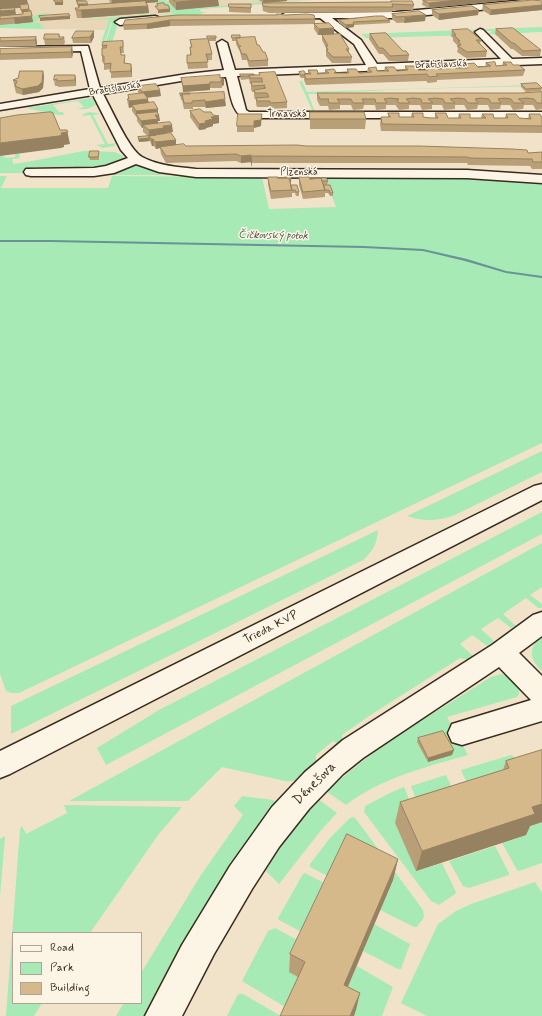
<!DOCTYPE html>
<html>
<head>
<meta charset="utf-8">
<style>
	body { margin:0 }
	#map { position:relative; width:542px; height:1016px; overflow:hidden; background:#f1e3ca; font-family:Mynerve,sans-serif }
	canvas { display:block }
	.legend { position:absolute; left:12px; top:932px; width:130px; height:72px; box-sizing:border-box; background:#fcf5e5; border:1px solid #afa495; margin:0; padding:5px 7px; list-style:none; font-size:12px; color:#3b2a1e }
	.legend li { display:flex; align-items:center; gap:8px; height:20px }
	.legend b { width:20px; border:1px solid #afa495 }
</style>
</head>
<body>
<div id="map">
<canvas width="542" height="1016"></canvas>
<ul class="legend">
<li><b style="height:5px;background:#fcf5e5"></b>Road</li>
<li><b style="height:11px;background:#a7eab5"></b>Park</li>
<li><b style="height:11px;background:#d6b98b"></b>Building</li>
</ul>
</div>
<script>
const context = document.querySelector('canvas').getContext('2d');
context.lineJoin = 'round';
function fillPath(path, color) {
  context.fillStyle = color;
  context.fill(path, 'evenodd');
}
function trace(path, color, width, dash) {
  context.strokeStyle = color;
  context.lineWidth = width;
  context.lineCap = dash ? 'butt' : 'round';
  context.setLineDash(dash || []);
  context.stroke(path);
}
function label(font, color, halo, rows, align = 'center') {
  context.font = font + ' Mynerve,sans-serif';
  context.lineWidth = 3;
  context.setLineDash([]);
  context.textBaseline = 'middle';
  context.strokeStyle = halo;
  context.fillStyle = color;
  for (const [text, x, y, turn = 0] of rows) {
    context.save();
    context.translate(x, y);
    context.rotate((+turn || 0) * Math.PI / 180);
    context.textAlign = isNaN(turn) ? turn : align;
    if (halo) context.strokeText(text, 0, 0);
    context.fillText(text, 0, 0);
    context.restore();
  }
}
fillPath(new Path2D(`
	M0 0H313L200 9 201 12 109 19 105 30 0 28Z`), '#e9d6b7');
fillPath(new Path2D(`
	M157 0H165L167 2H169L177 10 262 2 263 3 313 0 200 9 201 12H207L197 15 157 17 156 16 173 14 165 3H148L158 2Z
	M44 13H50L39 16 40 19 36 20 35 23H41L42 27 47 29 0 28V24L33 22 32 16Z
	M154 14 156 17 113 22H117L118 24 112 42H106L112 23H111L105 42 101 43 109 19 71 21Z
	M542 27V32L495 34H487L492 32 491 31 468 32 476 35 366 38 361 34Z
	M299 81H302L307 92 534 85 536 86 411 89 308 94 315 112H313Z
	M92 98 96 105 87 109H77L84 107 78 101 53 105 59 112H63L64 115H59L26 108Z
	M90 112 101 114 93 115 108 144 116 143 114 146 103 148 96 145 105 144 90 115 82 116 83 114Z
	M84 151 115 152 123 156 124 159 122 162 94 170 95 167H33L32 170 20 173H0V156H4L5 158 15 157V154L19 153 20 158 12 159 13 164C37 161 60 155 84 151Z
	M134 165 143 166 158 171 183 175H110Z
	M0 176H7L1 188H108L112 176 262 177 269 209 336 207 324 177 468 178 542 184V443L19 693H11L6 691 0 674Z
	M542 451V472L455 515C438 521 424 522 407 516Z
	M542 512V534L106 765 97 748 159 710Z
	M378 530C377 544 373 551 363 560L11 734V706Z
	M542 543V587L530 595 542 604V608H538L526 598 503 614 516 626 511 628 498 618 481 629 493 640V642L487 646 472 635 460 644 473 656 468 660 460 658 369 716 342 735 343 742 340 745 333 741 316 755V763C306 773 300 783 285 781L222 767 188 801H69Z
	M542 636V671C529 660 528 646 542 636Z
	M502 674 509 676 519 688V694L517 697 447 717 468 755C426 767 381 778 346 805L326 791 380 747 491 677Z
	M511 755 513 756 524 775 474 798 461 770Z
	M446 775 459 803 422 815 411 786Z
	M404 787 416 816V871L442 863 456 892 455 894 439 905 431 901 364 812 365 806 392 792Z
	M242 796 273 800 276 802 274 807 228 872 195 923 145 1016H116L124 1003H141V973L201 875 243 815 234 806Z
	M318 799 337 813 322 829 279 884 266 871V862L303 815Z
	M64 805 182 807 158 835 90 933H13V1003H42L34 1016H6L20 829 22 826 26 834 67 813Z
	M354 817 356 819 423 910 424 917 417 927H414L380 910 333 879 310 867V864L330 838 350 818Z
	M542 822V863L519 871 517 870 502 843 526 835 522 828Z
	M5 836 0 897V839Z
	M495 846 509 873V875L469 888 463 886 449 861Z
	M305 873 330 886 307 935 279 920 278 918 303 874Z
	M535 882 542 893V1016H427L401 1003 438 924 456 911 471 904Z
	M374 924 410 944 401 969H398L363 951Z
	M275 928 303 943V980L290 1010 242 981 268 931Z
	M357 966 393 987 382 1016H354L356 1010 341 1002Z
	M239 994H243L281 1016H227L237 996Z`), '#a7eab5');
fillPath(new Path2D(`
	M0 240H51L364 246 423 249 467 259 506 271 542 276V278L506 273 465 261 423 251 364 248 51 242H0Z`), '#6a9298');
const minor = new Path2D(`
	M525 0H542V4L396 18H332L361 40 377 64 501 59 475 32 480 29 483 30 512 59 542 58V64L237 76 246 110 249 112H542V118H246C231 115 230 90 226 77L187 80 103 94C111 108 129 150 142 157 159 166 178 167 196 169L467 170 542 175V183L467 178 196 177 159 172 136 164 114 173 94 176H31L26 175 24 172 26 169 94 168 106 166 128 158 121 150 93 95 0 110V104L90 89 81 51 0 53V47L88 46 100 88 187 74 224 70 217 43 222 40 227 43 235 70 366 65 354 44 320 18 285 19 280 16 285 13 396 12Z
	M155 16 158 17 160 19 158 21 120 25 115 22 120 19Z
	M542 484V500L10 774 0 778V751L534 486Z
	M542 612V636L519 653 542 676V721L462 745 452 742 448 733 452 724 531 700 499 667 363 758 343 774 309 809 279 847 252 889 214 954 182 1016H145L182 945 230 866 272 807 305 772 343 740 492 645 533 615Z`);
trace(minor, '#3b2a1e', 3);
fillPath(minor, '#fcf5e5');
fillPath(new Path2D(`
	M0 0H27L33 22 0 25ZM15 8H21L22 13 23 12V14L16 15Z
	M109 0H158V2L146 3 148 6 149 13 82 18H77L75 8H79L77 4V1L88 6 111 4Z
	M169 0H218L219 6 176 10 169 2Z
	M259 0H287V1L263 3 390 2 391 1 414 5 413 10H393L392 12 269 13 263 11 262 3H263Z
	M423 0H510L429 8 422 5Z
	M540 1H542V10L490 15 482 10 483 5Z
	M251 4V13L229 12V7Z
	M432 10 478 15 439 20 432 15Z
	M392 14 425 21 397 23 392 19Z
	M315 19V24L334 28V34L349 49V53L352 57 351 63H332L326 56V48L322 40V35H318L314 29V24L170 26 147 29 124 30 123 25 125 20Z
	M339 20H390V23L354 25V27L346 28 338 22Z
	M496 29 541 50 540 56H522L513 49H511L495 34Z
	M452 30 481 40 480 44 487 51 486 57 466 58 457 52 458 48 457 47V45L453 41V38L451 36Z
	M94 31V37L91 43H73L72 38Z
	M59 34 60 37H64L65 42 64 45H45L44 39Z
	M370 34 403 51 409 55 408 61H389L383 54H379L369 39Z
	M232 35 240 38 257 45 268 60V66L249 67 247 60H242L240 52 236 44V41H232Z
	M216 36V41H209L212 54V60H207L208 68 188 69 187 63 190 55V47H191L190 40 208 39Z
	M36 37 37 43 36 46 0 47V38Z
	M123 41 124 53H121V55L125 61V63L132 70V77L111 78V69L104 70V62H102V46Z
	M72 47 73 53 72 58 0 60V49Z
	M503 62 513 65 525 70 523 76 437 80V82L428 83 426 81 306 85 304 80V78H301L299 75V72L306 74H308V70L318 73H325V70L336 73H347V69L359 73 367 72 368 68 377 71H384L385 67 397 71H405V66L418 70H425L426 65 438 69H444V65L455 68H464L465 64 478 67H485L486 63 496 66H502Z
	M43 71 44 77 43 88 39 92 23 95 16 93 13 80Z
	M259 73 287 102V108L270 109V107H257L256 104V99L255 100 254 96V92H252L251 89V84H250L249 79 241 80 240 74 259 75Z
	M75 75 76 81V86L58 87V86H55L54 80Z
	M181 78H220L224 79V85L222 86V88H210V90L183 92Z
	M521 84 542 88 541 91 526 92 521 87Z
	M138 86 161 96 147 98 149 103 158 113 160 121H158V123L173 132 165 133V134L176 140V145L186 146H306L528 153 542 152V169H532L530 166 468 165 467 163H252L251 167V162L241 163 236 161 166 163 161 154 160 148 156 149 154 146H152L150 141 139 142 138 140V137L148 136 143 132V128H142L137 121V118L132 111V107L129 108 128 105 127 99H128V95L139 94 138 92Z
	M542 92V109L536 110 533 105H524L523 109 513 110 510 105H501L500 109 490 110 488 105H478L477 109 467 110 464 105H455V109L444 110 442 105H432V109L422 110 420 105H409V109L399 110 396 106V105H386V109L376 110 375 105H364L363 109 353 110 351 105H340V109L329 110 328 106H320L317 100V93H521Z
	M180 93 190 94 226 106 206 108 205 107H193V109H184L182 100H181Z
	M190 111 219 123 213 124V126L206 128V129L199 130 190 117Z
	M310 112 366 119 365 129H310Z
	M388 113 399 117H411L412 113 423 117 435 118V113L448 118H458L459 114 470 118H481L482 114 494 118H505L506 114 519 118 528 119 529 114 542 118V133L381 131 380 124 381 117H388Z
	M237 126H261L254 128V132H237Z
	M99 155V160H90L89 157Z
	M268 177 278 178 291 181V185L299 192V196H296L295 193H292V197L271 199 268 184Z
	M299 177 310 178 328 181 327 185H324L333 193V196H330L328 193H325V197L303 199 299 185Z
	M418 738 452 755 428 762 417 742Z
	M542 750V822L530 826 526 835 416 871 395 823 400 802 503 770 506 761Z
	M398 859 393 880 348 987 356 1010 289 972 290 954Z`), '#b89f78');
fillPath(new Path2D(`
	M0 0H27L28 5 27 7 0 10Z
	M76 0H90L76 1Z
	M112 0H158V2L112 6Z
	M201 0H218L219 6 176 10V2Z
	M263 0H287V1L263 3Z
	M458 0H510L429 8V3Z
	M55 2H63V5H55Z
	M78 4H88V6L78 7Z
	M542 5V10L490 15 491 10Z
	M148 6 149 13 82 18 81 10Z
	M29 9 30 12 22 13 21 10Z
	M170 9V12L158 13V10Z
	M15 10 16 15 0 17V11Z
	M479 10 478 15 439 20V14Z
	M426 15 425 21 404 23 405 17Z
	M32 16 33 22 15 24 14 18Z
	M70 16V19L40 21V18Z
	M170 20V26L147 29V24Z
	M354 24V27L346 28V25Z
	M334 28V34L318 35 319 29Z
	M94 31V37L91 43 90 37Z
	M36 37 37 43 36 46 35 40Z
	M72 47 73 53 72 58 71 52Z
	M131 64 132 70V77L131 71Z
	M43 71 44 77 43 88 39 92 23 95 22 89Z
	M75 75 76 81V86L75 80Z
	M224 79V85L222 86 221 80Z
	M210 84V90L183 92V86Z
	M160 90 161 96 142 98V92Z
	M148 99 149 105H132V107L129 108V101Z
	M225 99 226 106 206 108 205 102Z
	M158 109V115H159L160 121H158V126L143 125V128H142L141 121 136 114V118V111Z
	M262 114 261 126 254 128V121Z
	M219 116V123L213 124V126L206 128V129L199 130V124L211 117Z
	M172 125 173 132 165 133V135L149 137V130L163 126Z
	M67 130 70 144 64 145V147L61 148 0 156V143L61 133Z
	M149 138 150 141 139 142V139Z
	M151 139H153L154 146H152Z
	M176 140V147H160V148L156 149 155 142Z
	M251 155V162L241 163V156Z
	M252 156V163L251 167V160Z
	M454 750 452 755 428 762V758Z
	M542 804V822L530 826 526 835 416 871 422 851 532 807Z
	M398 859 393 880 341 1002 344 985Z
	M360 993 356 1010 354 1016H350Z`), '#968261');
const building = new Path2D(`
	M54 0H62L63 2H55Z
	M174 0H201L176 2Z
	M423 0H458L429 3Z
	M533 0 542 1V5L491 10 483 5Z
	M77 1H86L88 4H78Z
	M145 1 148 6 81 10H76L75 8H79V6Z
	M391 1H412L414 5 392 4 393 7H269L263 6 262 3 391 2Z
	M164 3 165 5H168L170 9 158 10 155 6H158L157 4Z
	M28 4 29 9 21 10 20 5Z
	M229 4H251V8L229 7Z
	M472 6 479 10 439 14 432 10Z
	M14 8 15 10 0 11V9Z
	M31 11 32 16 0 19V16L23 14V12Z
	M419 11 426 15 397 17 392 14Z
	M69 14 70 16 40 18 39 16Z
	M277 14 285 15 307 14 314 15 315 19 170 20 147 24 123 25 125 20 178 15H277Z
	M376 16H383L390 20 353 22 354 24 346 25 339 20Z
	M329 23 334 28 319 29 314 24Z
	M513 28 541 50 523 51 514 43H512L496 29Z
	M468 29 481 40H476L487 51 467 52 458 46 461 45 458 41H460L454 35H456L452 30Z
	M76 31H94L90 37 72 38Z
	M386 33 403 51H406L409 55 390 56 383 48H379L370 34Z
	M45 34H59V37H64L63 39H44Z
	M340 34 349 49H346L352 57H333L326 50H328L326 46H328L322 35Z
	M232 35H240V38H232Z
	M207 36H216V38H208Z
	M36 37 35 40 0 41V38Z
	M255 37 257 45H259L263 52H265L268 60 249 61 246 54H242L239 47 241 46H239L236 38Z
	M208 39 212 54H206L208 62 187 63V55H191L190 47H192L190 40Z
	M123 41V47H120L121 55H125L124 63 131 64V71L110 72 111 63 104 64V56H102V48H106L107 45 102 46 103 42Z
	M72 47 71 52 0 54V49Z
	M495 62 496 66 507 65 503 62H511L513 65H519L525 70 436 74 438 76 429 77 427 74 306 79 304 74H311L308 70H317L318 73 317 74 329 73 325 70 334 69 336 72 334 73H349L347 69H356L359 73H361L372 72 368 68 376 67 377 71H389L385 67H394L397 71 408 70 405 66H414L418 70H428L426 65H434L438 69H440L449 68 444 65 453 64 455 67 454 68H468L465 64 474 63 478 67H480L491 66 486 63Z
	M20 71H43L42 82 38 86 22 89 15 86 17 81 13 80 18 78Z
	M304 71 306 74H304L305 75H301L299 72Z
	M275 72 287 102 270 103V101H257L256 98 269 97 267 93H255L254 90 266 88 264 87 265 85 252 86 251 82H263L262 81V78H250L249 75H260L259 73Z
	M240 74H254V75H249V76H241Z
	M55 75H75V80L57 81V79L54 80Z
	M220 75V78L224 79 221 80V82H210V84L183 86 181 78Z
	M537 83 542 88 526 89 521 84Z
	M156 84 160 90 142 92 138 86Z
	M224 92 225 99 205 102V100L192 101V103H184L182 94Z
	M542 92V103H537L534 99 526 98 518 99 524 103H514L511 99 504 98 498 99 501 103H491L489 99 481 98 475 99 478 103H468L465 99 458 98 450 99 455 103H445L443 99 435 98 428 99 433 103H422L421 99 413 98 406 99 410 103H399L397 100 399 99 390 98 384 99 387 103H376L375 99H362L364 103H353L351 99H337L340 103H329L328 100 329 99H320L317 93H521Z
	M144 93 148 99 129 101 127 99H129L128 95Z
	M180 93H190V94H182V96H181Z
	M154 102 158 109 136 111 132 105Z
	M200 109 204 112H211L213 115 219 116 211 117 213 119 205 121 206 123 199 124 190 111Z
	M51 112 53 113 60 130H67L68 132 61 133 62 135 59 136 0 143V118L17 115Z
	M157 112 159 115H155L158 119 141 121 136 114Z
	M310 112H364L366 119H310Z
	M388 113H399V117H414L412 113H423V117L430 118H438L435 113H446L448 118H461L459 114H470V118H486L482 114H493L494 118H508L506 114H516L519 118 531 119 529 114H540L542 118V126L382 124 381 117H390Z
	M238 114H262L261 120 254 121V126H237Z
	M170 122 172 125 163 126 164 128 149 130 143 125Z
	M171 133 176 140 155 142 153 139H151L149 136Z
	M156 135 149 136V138L139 139 138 137Z
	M184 144 186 146 297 145 306 146H419L512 149 527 150 528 153 542 152V162H533L532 159 469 158 468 157 252 156 251 160V155L241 156 236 154 166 156 160 147Z
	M90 151H99L98 157H89Z
	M268 177H278V178H289L292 190 271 191Z
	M290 177 291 181H290L289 178H278Z
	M299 177H309L310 179 321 178 325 190 303 192Z
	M310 178H326L328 181H322L321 178 310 179Z
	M291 185H297L299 192H296L295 190H292Z
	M324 185H330L333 193H330L329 190H325Z
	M443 731 454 750 428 758 418 738Z
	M542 750V804L532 807 535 814 422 851 400 802 509 768 506 761Z
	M347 834 398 859 344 985 360 993 350 1016H280L305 962 290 954Z`);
fillPath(building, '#d6b98b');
trace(building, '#968261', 1);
label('10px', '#3b2a1e', '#fcf5e5', [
	["Bratislavská",441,65,-2],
	["Bratislavská",115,89,-9],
	["Trnavská",287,115],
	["Plzenská",299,173]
]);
label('italic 11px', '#4f5551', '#fcf5e5', [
	["Čičkovský potok",273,236,1]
]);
label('12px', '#3b2a1e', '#fcf5e5', [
	["Trieda KVP",271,628,-27]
]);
label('14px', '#3b2a1e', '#fcf5e5', [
	["Dénešova",315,784,-45]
]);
</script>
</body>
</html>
